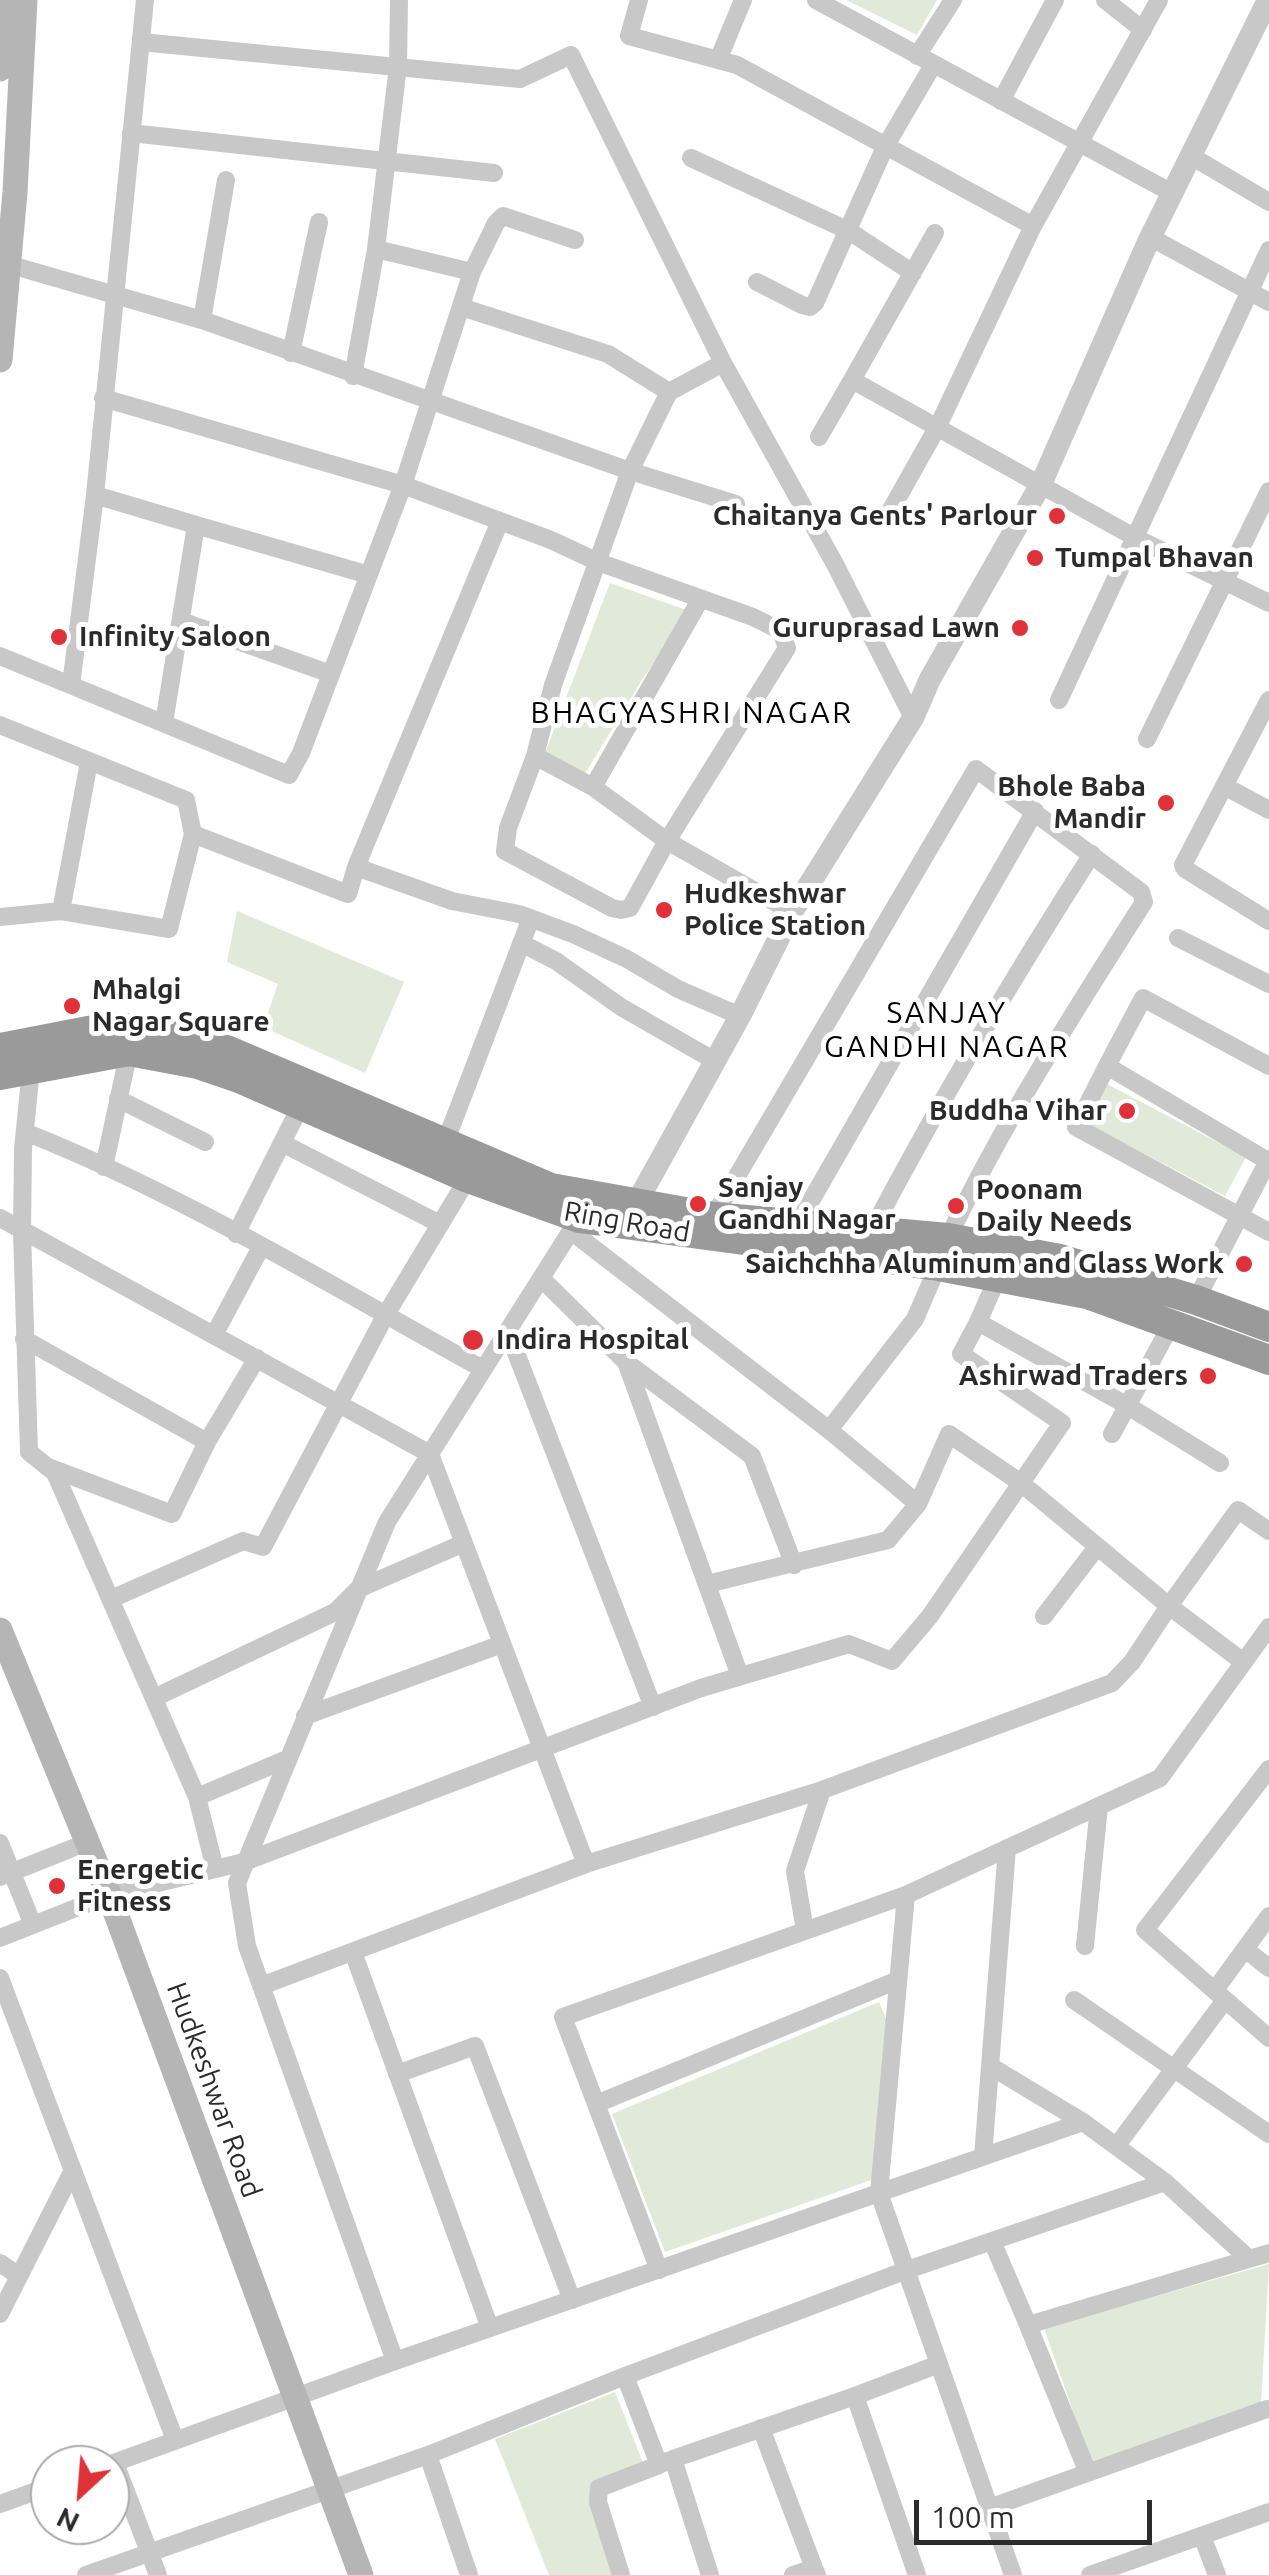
<!DOCTYPE html>
<html>
<head>
<meta charset="utf-8">
<style>
	body { margin:0 }
	#map { position:relative; width:1269px; height:2575px; overflow:hidden; background:#fff; font-family:Ubuntu,sans-serif }
	canvas { display:block }
	.north { position:absolute; left:30px; top:2445px; width:100px; height:100px; box-sizing:border-box; background:#fff; border:2px solid #aaa; border-radius:50%; rotate:206deg; font-size:28px; font-weight:700; line-height:40px; text-align:center; color:#2b2b2b }
	.north::after { content:''; display:block; margin:auto; width:35px; height:45px; background:#de3238; clip-path:polygon(50% 0,100% 100%,50% 72%,0 100%) }
	.scale { position:absolute; left:914px; top:2500px; width:238px; height:45px; box-sizing:border-box; border:5px solid #2b2b2b; border-top:0; padding-left:12px; font-size:30px; line-height:35px; white-space:nowrap; color:#2b2b2b; -webkit-text-stroke:8px #fff; paint-order:stroke }
</style>
</head>
<body>
<div id="map">
<canvas width="1269" height="2575"></canvas>
<div class="north">N</div>
<div class="scale">100 m</div>
</div>
<script>
const context = document.querySelector('canvas').getContext('2d');
context.lineJoin = 'round';
function fillPath(path, color) {
  context.fillStyle = color;
  context.fill(path, 'evenodd');
}
function trace(path, color, width, dash) {
  context.strokeStyle = color;
  context.lineWidth = width;
  context.lineCap = dash ? 'butt' : 'round';
  context.setLineDash(dash || []);
  context.stroke(path);
}
function label(font, color, halo, rows, align = 'center') {
  context.font = font + ' Ubuntu,sans-serif';
  context.lineWidth = 10;
  context.setLineDash([]);
  context.textBaseline = 'middle';
  context.strokeStyle = halo;
  context.fillStyle = color;
  for (const [text, x, y, turn = 0] of rows) {
    context.save();
    context.translate(x, y);
    context.rotate((+turn || 0) * Math.PI / 180);
    context.textAlign = isNaN(turn) ? turn : align;
    if (halo) context.strokeText(text, 0, 0);
    context.fillText(text, 0, 0);
    context.restore();
  }
}
fillPath(new Path2D(`
	M846 0H937L917 35Z
	M610 583 689 611 642 680 583 777 545 753Z
	M237 911 404 982 365 1073 263 1027 278 984 227 962Z
	M1107 1084 1246 1157 1225 1196 1086 1123Z
	M879 2002 887 2021 874 2179 665 2252 612 2114Z
	M1269 2264 1261 2403 1091 2463 1044 2328Z
	M615 2392 643 2463 592 2483 628 2575H549L495 2439Z`), '#e1e9d9');
trace(new Path2D(`
	M145 0 95 495 196 525 164 723
	M639 0 629 36 737 65 1033 226 938 426 888 515
	M816 0 1172 193
	M1105 0 1143 30
	M141 42 520 79 571 55 723 363 836 566 913 718
	M917 56 953 0
	M718 60 743 0
	M1001 101 1055 0
	M131 133 494 173
	M1191 156 1269 202
	M691 158 849 231 913 273
	M1033 226 1159 0
	M935 233 852 380 1136 538 1269 603
	M1150 237 1269 302
	M376 249 398 66 399 0
	M0 262 202 320 630 471 553 685 535 756 593 787 667 841 792 912
	M757 282 802 305 810 307 815 303 885 147 933 65
	M461 307 608 354 669 392
	M202 320 226 180
	M291 353 319 222
	M723 363 669 392 630 471 736 504
	M353 376 376 249 472 272
	M103 398 403 485 551 540 598 562 753 617 781 631 787 648 667 841 630 908 621 910 612 908 505 851 508 828 535 756
	M819 437 852 380
	M196 525 369 575
	M181 621 331 674
	M0 656 289 775 301 753 403 485 472 272 496 223 503 216 575 240
	M71 685 95 495
	M1059 700 1269 250
	M1269 700 1183 865 1185 869 1269 921
	M0 725 186 800 193 834 348 894 356 867 452 901 519 914 573 934 627 959 678 989 740 1016
	M1147 739 1269 491
	M1224 786 1269 810
	M593 787 700 600
	M356 867 500 521
	M61 911 169 929 193 834
	M0 917 61 911 89 762
	M1178 938 1269 984
	M521 943 556 961 621 1007 715 1061
	M1107 1066 1143 998 1269 1066
	M31 1069 23 1149 22 1232 29 1452 55 1473 197 1797 215 1869
	M118 1099 205 1142
	M25 1132C184 1195 333 1287 483 1369
	M282 1143 440 1224
	M445 1143 531 918
	M1268 1161 1107 1066 1076 1127 1269 1232
	M104 1167 129 1051
	M713 1217 976 769 1141 892 1144 902C1074 1012 1004 1121 948 1238
	M0 1218 430 1454 586 1864 261 1986
	M797 1225 1035 811
	M571 1231 829 1430 918 1504 888 1540 707 1584
	M871 1232C939 1103 1013 977 1092 854
	M236 1234 301 1105
	M541 1278 626 1362 740 1676
	M1196 1300 1269 1159
	M978 1322 998 1277
	M508 1332 653 1707
	M214 1335 261 1247
	M24 1339 207 1442
	M626 1362 752 1456 794 1565
	M829 1430 915 1319 938 1266
	M1112 1434 1171 1325
	M48 1467 172 1514 207 1442 257 1358
	M918 1504 949 1434 1021 1483 1062 1423 961 1354 978 1322 1128 1406 1220 1463
	M111 1599 243 1541 263 1547 385 1316 468 1178
	M1044 1616 1097 1547
	M154 1698 335 1612 358 1589 464 1543
	M305 1716 502 1644
	M1269 1769 1145 1930 1269 2038
	M197 1797 287 1759
	M0 1843 33 1925
	M586 1864 822 1790 1112 1683 1132 1662 1169 1606 1242 1661
	M0 1877 88 1842
	M805 1931 795 1871 822 1790
	M0 1938 109 1895 244 1862 701 1688 849 1644 892 1661 930 1616 1021 1483 1169 1606 1238 1510 1269 1531
	M1085 1946 1099 1806
	M1245 1949 1269 1968
	M353 1952 490 2328
	M0 1978 175 2440
	M1215 1990 1269 1916
	M1074 2000 1269 2134
	M990 2066 1083 2122
	M397 2074 475 2046 572 2300
	M596 2104 898 1980
	M1118 2144 1225 2000
	M983 2157 1007 1848
	M992 2241 1028 2325 1249 2259
	M0 2263 19 2276
	M659 2270 563 2017 906 1895
	M0 2314 73 2170
	M1028 2325 1088 2473
	M395 2361 247 1946 237 1883 387 1522 579 1218
	M625 2376 659 2465 667 2461
	M855 2396 939 2364
	M761 2428 814 2568
	M428 2455 469 2575
	M115 2463 158 2575
	M108 2465 395 2361 1083 2122 1165 2182 1249 2259 1269 2253
	M0 2504 50 2486
	M989 2508 1267 2409
	M1202 2536 1217 2575
	M86 2575 428 2455 625 2376 907 2270 1165 2182
	M621 2575 598 2502 599 2488 659 2465
	M710 2575 673 2459 855 2396 917 2575
	M793 2575 814 2568 817 2575
	M1013 2575 879 2193 906 1895 1160 1778 1269 1627
	M1090 2575 1269 2512`), '#c8c8c8', 18);
trace(new Path2D(`
	M637 1202 740 1016 792 912 913 718 930 679 1041 484 1148 242 1268 0`), '#c8c8c8', 22);
trace(new Path2D(`
	M0 69 6 0
	M0 360 15 192 25 0
	M0 1630 109 1895 361 2575`), '#b5b5b5', 25);
trace(new Path2D(`
	M0 1048 114 1026 173 1035 222 1048 551 1188 713 1217 948 1238 1060 1259 1196 1300 1269 1327
	M0 1075 129 1051 198 1064 239 1078 468 1178 579 1218 938 1266 1087 1294 1269 1360`), '#9a9a9a', 30);
for (const [x, y, r, color] of [
	[1057,516,10,"#de3238"],
	[1035,558,10,"#de3238"],
	[1020,628,10,"#de3238"],
	[59,637,10,"#de3238"],
	[1166,803,10,"#de3238"],
	[664,910,10,"#de3238"],
	[72,1006,10,"#de3238"],
	[1127,1111,10,"#de3238"],
	[698,1204,10,"#de3238"],
	[956,1206,10,"#de3238"],
	[1244,1264,10,"#de3238"],
	[473,1340,12,"#de3238"],
	[1208,1376,10,"#de3238"],
	[57,1886,10,"#de3238"]
]) {
  const dot = new Path2D();
  dot.arc(x, y, r, 0, 2 * Math.PI);
  context.fillStyle = color;
  context.fill(dot);
  trace(dot, '#fff', 4);
}
label('bold 28px', '#2b2b2b', '#fff', [
	["Chaitanya Gents' Parlour",1037,516,"right"],
	["Tumpal Bhavan",1055,558],
	["Guruprasad Lawn",1000,628,"right"],
	["Infinity Saloon",79,637],
	["Bhole Baba",1146,787,"right"],
	["Mandir",1146,819,"right"],
	["Hudkeshwar",684,894],
	["Police Station",684,926],
	["Mhalgi",92,990],
	["Nagar Square",92,1022],
	["Buddha Vihar",1107,1111,"right"],
	["Sanjay",718,1188],
	["Gandhi Nagar",718,1220],
	["Poonam",976,1190],
	["Daily Needs",976,1222],
	["Saichchha Aluminum and Glass Work",1224,1264,"right"],
	["Indira Hospital",496,1340],
	["Ashirwad Traders",1188,1376,"right"],
	["Energetic",77,1870],
	["Fitness",77,1902]
], 'left');
label('28px', '#2b2b2b', '#fff', [
	["Ring Road",627,1222,10],
	["Hudkeshwar Road",214,2090,70]
]);
context.letterSpacing = '2.5px';
label('30px', '#000', '#fff', [
	["BHAGYASHRI NAGAR",692,713],
	["SANJAY",947,1013],
	["GANDHI NAGAR",947,1047]
]);
context.letterSpacing = '0px';
</script>
</body>
</html>
